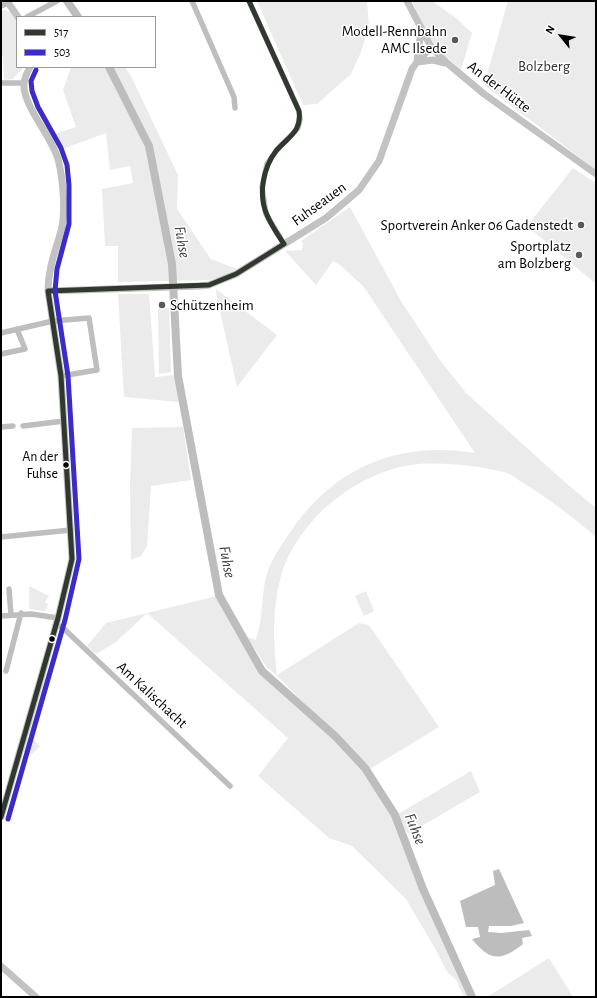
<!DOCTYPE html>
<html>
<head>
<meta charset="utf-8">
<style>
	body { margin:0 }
	#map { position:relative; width:597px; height:998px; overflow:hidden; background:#fff; font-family:"Alegreya Sans",sans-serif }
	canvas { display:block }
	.frame { position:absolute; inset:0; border:2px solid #000; pointer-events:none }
	.legend { position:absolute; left:16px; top:16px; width:140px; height:52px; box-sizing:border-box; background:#fff; border:1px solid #999; margin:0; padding:5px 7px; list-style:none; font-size:12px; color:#000 }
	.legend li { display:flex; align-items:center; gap:8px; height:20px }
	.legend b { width:20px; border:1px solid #999 }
	.north { position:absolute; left:541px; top:16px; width:40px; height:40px; -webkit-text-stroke:3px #fff; paint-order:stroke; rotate:300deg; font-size:11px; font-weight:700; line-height:16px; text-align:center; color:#000 }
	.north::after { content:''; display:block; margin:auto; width:14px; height:18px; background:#000; clip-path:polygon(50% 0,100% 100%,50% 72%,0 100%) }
</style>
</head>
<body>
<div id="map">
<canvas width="597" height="998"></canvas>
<div class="frame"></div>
<ul class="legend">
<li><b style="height:5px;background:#31382f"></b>517</li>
<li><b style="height:5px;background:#3c2cc7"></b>503</li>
</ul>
<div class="north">N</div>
</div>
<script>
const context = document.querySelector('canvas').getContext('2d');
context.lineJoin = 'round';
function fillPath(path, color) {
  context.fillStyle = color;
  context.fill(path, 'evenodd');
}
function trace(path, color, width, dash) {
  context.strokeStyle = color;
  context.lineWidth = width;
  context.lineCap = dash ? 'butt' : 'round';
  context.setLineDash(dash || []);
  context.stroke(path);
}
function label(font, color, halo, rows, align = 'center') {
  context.font = font + ' "Alegreya Sans",sans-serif';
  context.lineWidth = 3;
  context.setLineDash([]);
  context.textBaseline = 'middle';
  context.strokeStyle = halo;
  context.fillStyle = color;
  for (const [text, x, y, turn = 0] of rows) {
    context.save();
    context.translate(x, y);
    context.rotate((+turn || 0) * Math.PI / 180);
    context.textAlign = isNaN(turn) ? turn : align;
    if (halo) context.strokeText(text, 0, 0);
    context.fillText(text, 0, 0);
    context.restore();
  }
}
fillPath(new Path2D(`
	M257 1H367L369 26 361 52 351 74 317 104 303 105Z
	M412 1H432L456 18 472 33 461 70 429 41Z
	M508 1H596V170L484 85Z
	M5 10 11 12 17 21V67H24L13 79 4 80 3 56 1 55V11Z
	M71 67H125L132 78 178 175 177 209 211 259 237 269 219 278 209 280 118 282V246H105L102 189 133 183 130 166 110 170 106 133 60 150 51 135 76 127 63 90Z
	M573 168 596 183V284L527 226Z
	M350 207 401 301 437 356 466 393 567 484 596 508V537C573 517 548 498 523 483 518 480 513 475 507 473 482 466 437 461 411 465 354 474 298 520 281 576 272 609 273 641 277 675L359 623 369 625 439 727 370 769 277 676 266 666 247 637 256 640C258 632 260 624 261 616 263 600 263 582 269 568 274 556 282 544 289 534 332 468 398 440 475 453L363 286 340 265 333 261 316 285 285 251 302 250 303 243 301 241Z
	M216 289 277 335 237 387 216 293Z
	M118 294H149L155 377 175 375 179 402 124 397Z
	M169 308 171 372 159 374 158 309Z
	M183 427 191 480 151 486 147 546 141 556 131 560 130 487 132 428Z
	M29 586 49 596 45 602 48 604 45 611 29 609Z
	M366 591 374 611 364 616 355 596Z
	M217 596 260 671 333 738 361 767 394 819 423 897 469 997H464L456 980 447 972 436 950 406 899 352 846 329 838 258 776 288 738 147 613 116 642 96 654 87 646 106 623Z
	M45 673 49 674 32 735H27Z
	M26 737 31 738 40 746 32 754 23 751Z
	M471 771 480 792 408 834 398 814Z
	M549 958 573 997H487Z`), '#ebebeb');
fillPath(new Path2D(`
	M499 869 524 923 511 926H489L488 932 501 933 529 930 532 936 522 938 523 944C500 962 490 961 472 939L480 937 478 927H466L460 901 495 885 493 871Z`), '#bdbdbd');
trace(new Path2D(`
	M67 1 78 17
	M109 67 149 146 172 264 178 376 219 595 262 671 335 736 365 768 395 815 423 889 472 997`), '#bdbdbd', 8);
trace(new Path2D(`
	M192 1 234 97 235 108
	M249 1 299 111 300 119 298 128 276 151 267 164 262 187 266 214 284 244
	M1 6 8 3
	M27 17 57 1
	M1 83H24
	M1 333 53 321 89 318 97 370 61 376
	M1 354 25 349 17 329
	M23 426 64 421
	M1 427 13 426
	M1 537 71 530
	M9 589 11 615
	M1 616 31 614 58 618
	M55 625 62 627 230 786
	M6 671 21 613`), '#bebebe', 5.5);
trace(new Path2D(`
	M7 1 18 17
	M407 1 431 47 447 63 484 94 596 174
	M417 60 421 31
	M417 62 433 60 445 63
	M48 291 200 286 209 285 236 274 326 218 359 190 379 161 412 69 417 62 431 47
	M1 817 58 618 72 559 61 376 48 291C48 269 55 252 61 231 66 212 63 178 58 159 52 137 22 104 24 84 24 78 27 73 30 67
	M1 966 36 997`), '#c2c2c2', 7);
trace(new Path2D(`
	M249 1 299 111C302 132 288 137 276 151 263 168 258 195 267 215 271 225 278 235 284 244
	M48 291 209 285 236 274 284 244
	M1 817 58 618 72 559 61 376 48 291`), '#31382f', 5);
trace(new Path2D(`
	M8 819 65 620 79 559 68 376 55 291 57 269 69 224V185L67 165 61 148 38 107 32 91 31 81 36 70`), '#3c2cc7', 5);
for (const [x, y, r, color] of [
	[455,40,4,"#595959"],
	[581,225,4,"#595959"],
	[579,255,4,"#595959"],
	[162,305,4,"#595959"],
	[66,465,3.5,"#000"],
	[52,639,3.5,"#000"]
]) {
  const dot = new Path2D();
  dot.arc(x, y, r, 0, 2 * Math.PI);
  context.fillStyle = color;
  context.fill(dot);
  trace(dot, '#fff', 1.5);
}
label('14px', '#000', '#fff', [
	["An der",58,457],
	["Fuhse",58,474]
], 'right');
label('15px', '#000', '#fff', [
	["Modell-Rennbahn",447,31],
	["AMC Ilsede",447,48],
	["Sportverein Anker 06 Gadenstedt",573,225],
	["Sportplatz",571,246],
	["am Bolzberg",571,263],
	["Schützenheim",170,305,"left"]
], 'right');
label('15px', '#313131', '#fff', [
	["Bolzberg",544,66]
]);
label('15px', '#000', '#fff', [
	["An der Hütte",499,87,37],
	["Fuhseauen",319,204,-36],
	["Am Kalischacht",152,695,43]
]);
label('italic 16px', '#424242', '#fff', [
	["Fuhse",182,242,80],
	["Fuhse",227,562,79],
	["Fuhse",415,829,68]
]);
</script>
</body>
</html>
